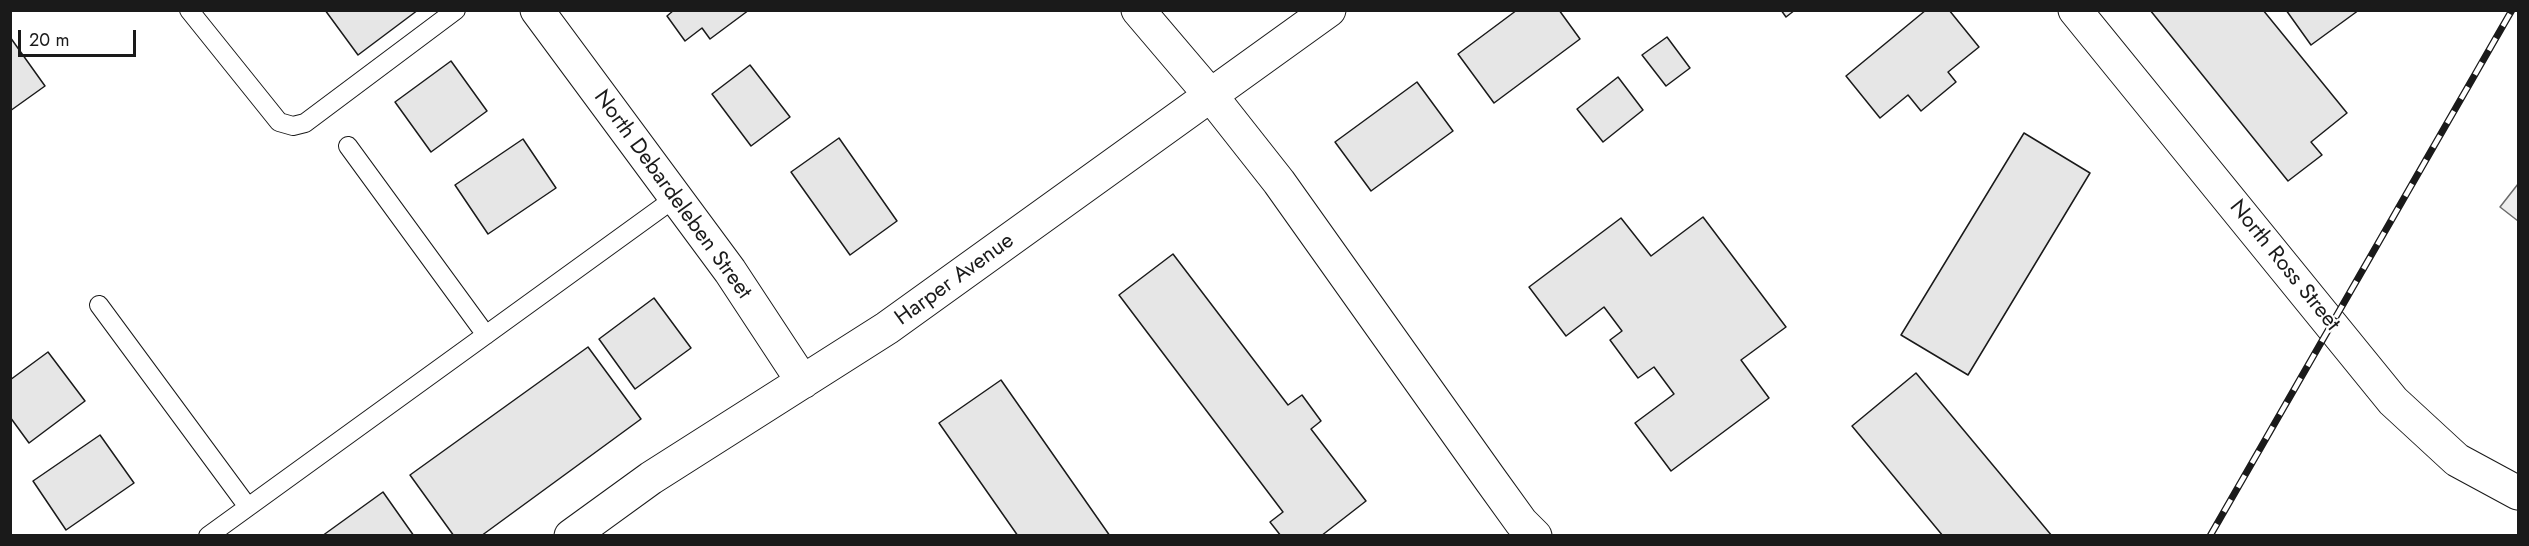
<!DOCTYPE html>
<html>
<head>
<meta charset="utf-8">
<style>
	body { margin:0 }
	#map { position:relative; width:2529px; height:546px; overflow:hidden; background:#fff; font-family:Jost,sans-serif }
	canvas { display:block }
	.frame { position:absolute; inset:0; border:12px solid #1a1a1a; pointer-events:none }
	.scale { position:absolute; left:18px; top:30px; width:118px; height:27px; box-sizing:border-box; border:3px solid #1a1a1a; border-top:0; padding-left:8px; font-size:18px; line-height:21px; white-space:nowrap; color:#1a1a1a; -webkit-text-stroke:4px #fff; paint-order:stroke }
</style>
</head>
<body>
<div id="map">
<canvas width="2529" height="546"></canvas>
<div class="frame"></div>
<div class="scale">20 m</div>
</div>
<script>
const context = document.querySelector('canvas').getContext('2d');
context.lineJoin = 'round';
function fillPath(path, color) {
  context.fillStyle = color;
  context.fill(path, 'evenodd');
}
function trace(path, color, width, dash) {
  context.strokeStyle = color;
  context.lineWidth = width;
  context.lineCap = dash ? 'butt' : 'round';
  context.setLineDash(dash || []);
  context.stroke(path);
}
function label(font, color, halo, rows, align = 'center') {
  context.font = font + ' Jost,sans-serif';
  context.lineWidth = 4.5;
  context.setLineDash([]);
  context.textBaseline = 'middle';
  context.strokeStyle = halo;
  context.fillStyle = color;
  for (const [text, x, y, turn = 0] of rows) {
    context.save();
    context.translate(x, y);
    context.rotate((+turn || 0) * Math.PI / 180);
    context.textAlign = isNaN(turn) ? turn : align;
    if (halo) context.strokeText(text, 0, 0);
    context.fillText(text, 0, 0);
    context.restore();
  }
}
const parking = new Path2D(`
	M2518 184V221L2500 207Z`);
fillPath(parking, '#ededed');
trace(parking, '#6a6a6a', 1.5);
const building = new Path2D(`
	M325 10H418L358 55Z
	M674 10H749L710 39 702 28 685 41 667 16Z
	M1517 10H1559L1580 39 1494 103 1458 54Z
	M1781 10H1795L1786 17Z
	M1926 10H1949L1979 47 1948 72 1956 82 1921 111 1908 95 1880 118 1846 76Z
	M2150 10H2263L2347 113 2311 142 2322 155 2288 181Z
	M2286 10H2359L2311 45Z
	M10 37 45 86 10 111Z
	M1667 37 1690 68 1666 86 1642 55Z
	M451 61 487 111 431 152 395 102Z
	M750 65 790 117 751 146 712 94Z
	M1618 77 1643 110 1603 142 1577 109Z
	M1417 82 1453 131 1371 191 1335 142Z
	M2024 133 2090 173 1968 375 1901 335Z
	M839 138 897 221 850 255 791 172Z
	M523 139 556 188 488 234 455 185Z
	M1703 217 1786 327 1741 360 1769 398 1671 471 1635 423 1674 394 1654 367 1638 378 1610 340 1622 331 1604 307 1566 336 1529 287 1621 218 1651 256Z
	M1173 254 1288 405 1302 395 1321 421 1311 429 1366 501 1321 536H1281L1270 522 1283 512 1119 295Z
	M654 298 691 348 635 389 599 339Z
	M588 347 641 419 481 536H454L410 475Z
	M48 352 85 401 29 443 10 417V380Z
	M1916 373 2052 536H1943L1852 426Z
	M1001 380 1110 536H1018L939 423Z
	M100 435 134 483 66 530 33 481Z
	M383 492 414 536H322Z`);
fillPath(building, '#e6e6e6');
trace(building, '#1a1a1a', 1.5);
const lane = new Path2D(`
	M189 10 279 122 293 126 305 123 456 10
	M348 146 486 335
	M99 305 248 507
	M208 536 675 198`);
const street = new Path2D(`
	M537 10 730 271 803 382
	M1138 10 1212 97 1279 182 1490 479 1521 522 1535 536
	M2075 10 2393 401 2457 460 2518 493
	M571 536 651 478 887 328 1329 10`);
trace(lane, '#1a1a1a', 20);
trace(street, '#1a1a1a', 35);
trace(lane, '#fff', 18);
trace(street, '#fff', 33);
const rail = new Path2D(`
	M2210 536 2512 10`);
trace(rail, '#1a1a1a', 7);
trace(rail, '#fff', 4.5, [14]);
label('22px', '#1a1a1a', '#fff', [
	["North Debardeleben Street",672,195,54],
	["North Ross Street",2284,266,51],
	["Harper Avenue",955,280,-36]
]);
</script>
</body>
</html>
